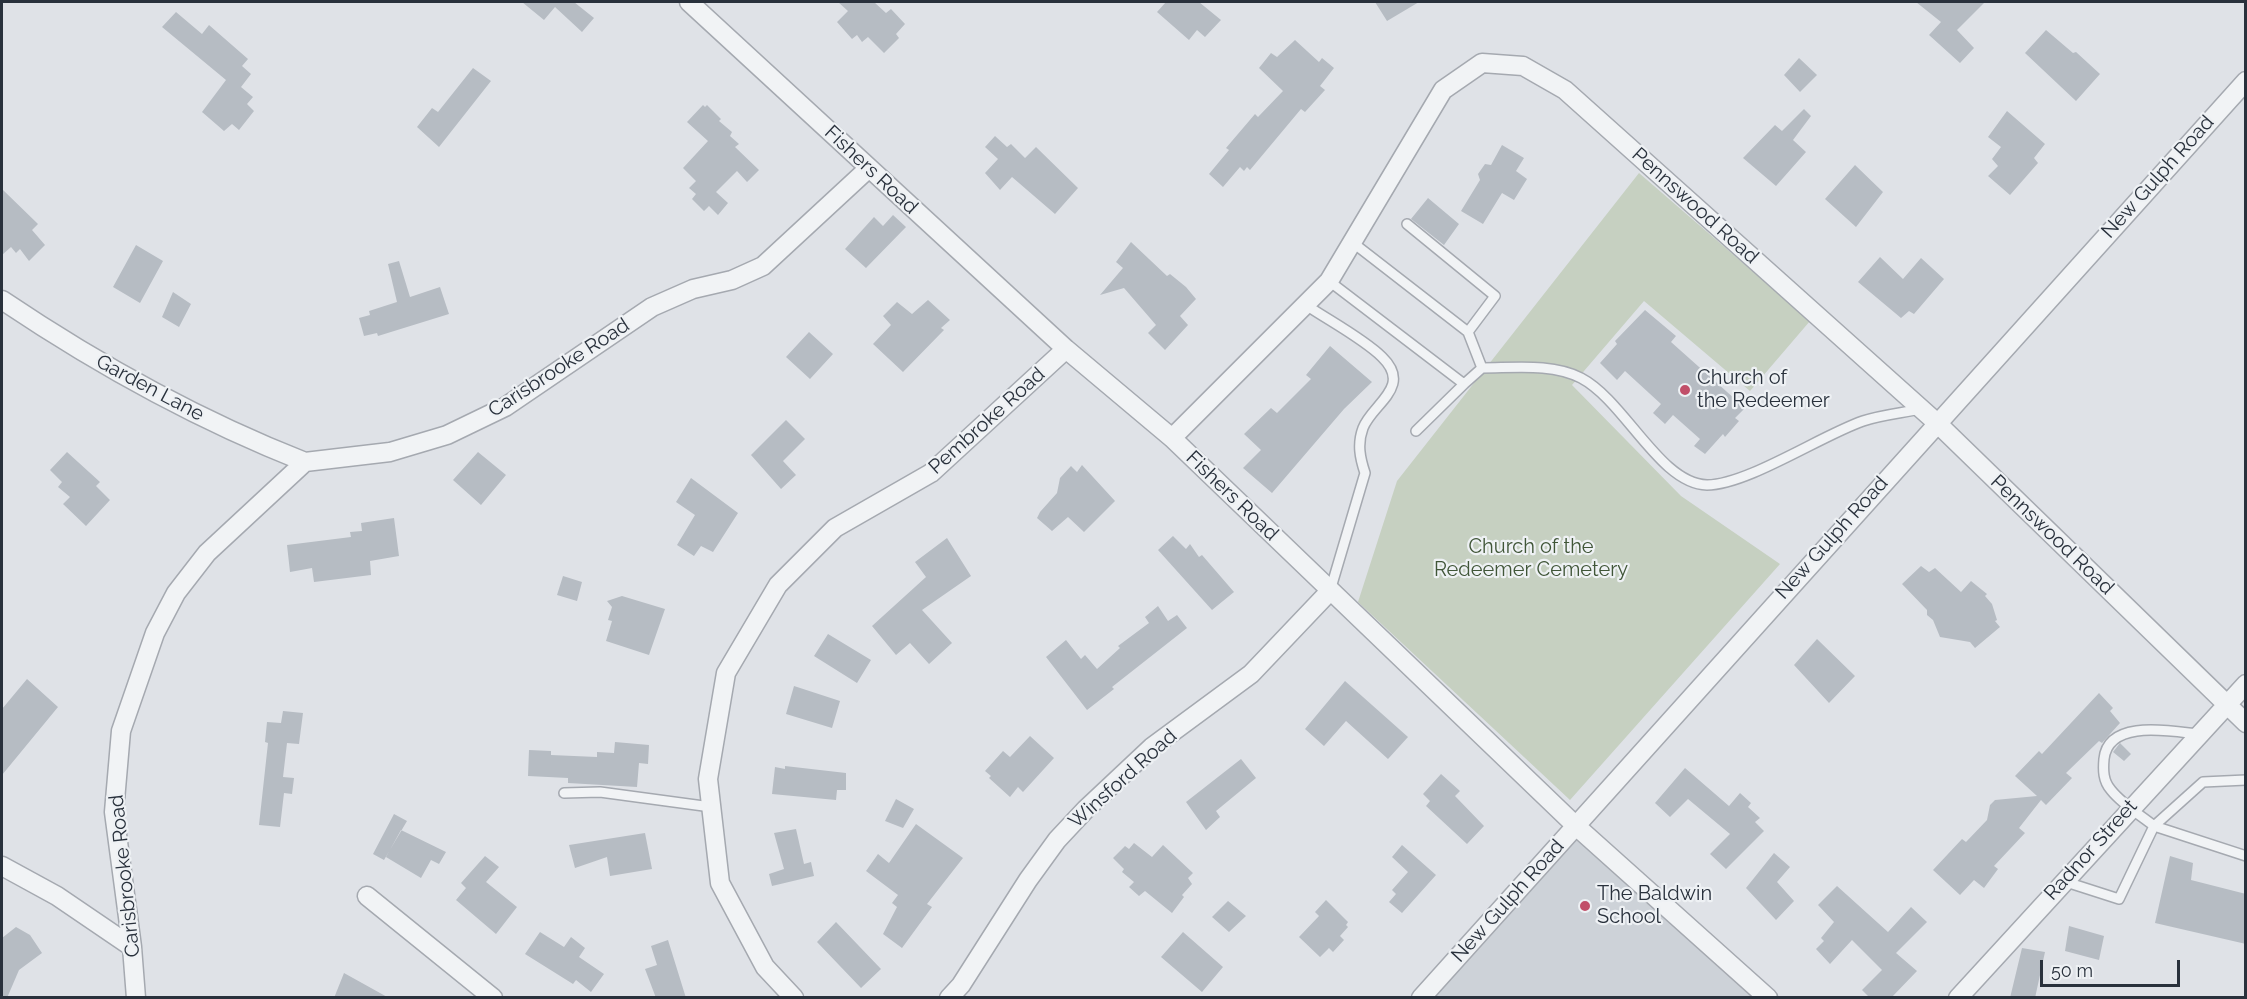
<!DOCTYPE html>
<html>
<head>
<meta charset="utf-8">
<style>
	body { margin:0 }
	#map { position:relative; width:2247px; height:999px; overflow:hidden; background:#dfe2e7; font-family:Raleway,sans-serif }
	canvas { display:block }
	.frame { position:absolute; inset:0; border:3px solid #29313c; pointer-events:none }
	.scale { position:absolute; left:2040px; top:960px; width:140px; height:27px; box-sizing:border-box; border:3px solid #29313c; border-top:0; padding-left:8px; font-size:18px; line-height:21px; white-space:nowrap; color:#29313c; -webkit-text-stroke:4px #eef1f4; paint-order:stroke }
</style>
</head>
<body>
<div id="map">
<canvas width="2247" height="999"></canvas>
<div class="frame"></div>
<div class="scale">50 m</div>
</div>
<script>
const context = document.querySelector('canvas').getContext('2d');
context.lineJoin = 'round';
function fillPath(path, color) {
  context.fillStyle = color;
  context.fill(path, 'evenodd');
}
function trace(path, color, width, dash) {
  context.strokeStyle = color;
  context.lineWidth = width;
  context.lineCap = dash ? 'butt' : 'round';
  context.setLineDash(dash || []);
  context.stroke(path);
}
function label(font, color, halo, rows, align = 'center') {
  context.font = font + ' Raleway,sans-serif';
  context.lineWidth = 4.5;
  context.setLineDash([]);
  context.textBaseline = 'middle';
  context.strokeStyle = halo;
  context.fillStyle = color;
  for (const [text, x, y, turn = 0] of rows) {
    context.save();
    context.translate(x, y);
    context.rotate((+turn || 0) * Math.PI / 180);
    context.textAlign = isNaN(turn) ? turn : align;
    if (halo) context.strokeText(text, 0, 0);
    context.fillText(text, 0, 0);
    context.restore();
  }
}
fillPath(new Path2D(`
	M1576 826 1768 998H1421Z`), '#cdd2d8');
fillPath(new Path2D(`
	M1639 173 1810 321 1750 391 1644 301 1572 385 1681 496 1780 564 1570 800 1358 602 1397 481Z`), '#c6d0c1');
fillPath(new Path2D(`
	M522 2H574L594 18 582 32 555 7 544 20Z
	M838 2H874L886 13 891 9 905 24 896 34 899 38 884 53 868 37 862 42 857 35 852 39 837 22 848 11Z
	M1166 2H1199L1221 20 1205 37 1197 30 1189 40 1157 12Z
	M1375 2H1419L1387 21Z
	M1916 2H1985L1957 30 1974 48 1960 63 1929 35 1941 22Z
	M176 12 202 34 209 25 248 59 242 66 251 74 241 87 253 97 247 104 254 111 239 130 232 124 224 131 202 112 226 80 162 27Z
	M2046 30 2073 53 2076 52 2100 74 2076 101 2025 53Z
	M1295 40 1319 62 1322 58 1334 68 1320 86 1325 90 1305 112 1301 109 1250 170 1247 167 1244 171 1240 167 1223 187 1209 174 1229 150 1226 148 1255 114 1258 117 1283 91 1259 68 1271 53 1277 57Z
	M1799 58 1817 75 1800 92 1784 75Z
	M473 68 491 81 439 147 417 127 432 108 438 112Z
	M703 105 705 107 707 105 721 119 719 121 732 132 730 136 739 144 735 147 759 170 747 182 737 171 716 192 728 203 718 215 709 206 704 211 692 199 696 194 689 188 696 181 683 168 708 141 687 122Z
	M1804 109 1811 116 1793 140 1806 152 1776 186 1743 158 1775 125 1782 131Z
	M2007 111 2045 144 2034 158 2038 163 2010 195 1988 176 1998 166 1992 159 2001 147 1988 137Z
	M995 136 1007 147 1011 144 1025 158 1036 147 1078 188 1055 214 1012 177 1000 190 985 173 998 159 985 147Z
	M1502 145 1524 158 1516 171 1527 179 1514 200 1502 193 1483 224 1461 211 1480 180 1478 174 1485 164 1491 165Z
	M1855 165 1883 192 1856 227 1825 199Z
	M2 189 38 224 32 230 45 245 29 261 20 249 16 253 11 247 2 255Z
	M1428 198 1459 224 1444 245 1411 219Z
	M893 215 906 227 866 268 845 249 874 217 883 226Z
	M1131 242 1167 276 1170 274 1186 287 1196 299 1180 316 1188 325 1165 350 1148 333 1156 325 1124 288 1100 295 1123 268 1116 262Z
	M136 245 163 261 140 303 113 287Z
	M1880 257 1903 279 1921 258 1944 279 1914 314 1909 311 1901 318 1858 282Z
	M399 261 410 297 440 287 449 314 378 336 377 333 364 336 359 318 370 315 369 311 397 302 388 264Z
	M173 292 191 304 179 327 162 317Z
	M928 300 950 320 941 328 944 330 903 372 873 344 891 325 883 316 897 302 912 314Z
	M1645 310 1676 336 1671 342 1745 408 1735 418 1739 421 1725 437 1723 434 1705 454 1694 446 1700 439 1673 415 1665 424 1653 413 1661 404 1625 371 1617 380 1600 363 1617 344 1615 341Z
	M809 332 833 354 810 379 786 357Z
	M1330 346 1372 382 1344 409 1272 493 1243 468 1261 450 1244 434 1271 408 1277 413 1311 379 1306 375Z
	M786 420 805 439 783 461 796 475 781 489 751 455Z
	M67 452 100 482 96 486 110 500 86 526 63 504 70 497 58 487 62 482 50 470Z
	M478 452 506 475 481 505 453 480Z
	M1082 465 1115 501 1084 532 1068 517 1052 531 1037 518 1040 512 1057 493 1060 478 1071 466 1077 472Z
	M691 478 738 513 713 552 701 546 694 556 677 545 695 515 676 502Z
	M394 518 399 556 370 561 371 575 314 582 312 568 290 572 287 545 351 537 350 532 362 531 361 523Z
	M1173 536 1186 549 1190 544 1199 557 1202 555 1234 592 1212 610 1158 550Z
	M947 538 971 576 922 610 952 643 929 664 910 643 896 655 872 626 926 577 915 562Z
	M1921 566 1929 572 1935 568 1961 592 1971 581 1987 594 1985 596 1992 604 1997 620 1995 621 2000 627 1975 648 1970 642 1940 637 1933 620 1927 615V610L1902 584Z
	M563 576 582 582 577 601 557 595Z
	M622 596 665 609 649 655 606 641 612 621 608 620 612 607 607 601Z
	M1158 606 1168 621 1177 615 1187 628 1112 687 1114 689 1087 710 1046 657 1066 640 1081 659 1085 655 1097 669 1120 648 1118 646 1149 623 1145 617Z
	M828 634 871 660 857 683 814 656Z
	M1817 639 1855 676 1829 703 1794 665Z
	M27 679 58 707 2 775V709Z
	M1345 681 1408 737 1388 759 1346 721 1324 746 1305 729Z
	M794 686 840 701 832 728 786 714Z
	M2099 693 2113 708 2110 711 2120 723 2102 743 2099 741 2066 773 2072 778 2046 805 2041 800 2019 828 2025 833 1994 866 1998 869 1984 888 1974 880 1960 895 1933 870 1962 839 1966 842 1987 820 1990 805 1995 800 2037 796 2015 776 2039 751 2042 754Z
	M283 711 303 713 299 744 287 743 283 777 294 778 292 794 284 793 280 827 259 825 268 743 265 742 267 722 281 723Z
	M1030 736 1054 758 1023 792 1018 787 1010 797 989 778 991 776 985 771 1003 751 1010 757Z
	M615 742 649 745 648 764 639 763 637 787 568 783V778L528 776 529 750 551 751V755L597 757V752L614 753Z
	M2120 743 2131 754 2124 761 2113 752Z
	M1241 759 1256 778 1216 811 1220 817 1206 830 1186 802Z
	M785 766 846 773V790H837L836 800 772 794 775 767 785 769Z
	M1685 768 1729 806 1740 793 1751 803 1748 807 1760 818 1755 822 1764 831 1726 869 1710 854 1730 834 1688 799 1670 817 1655 803Z
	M1441 774 1460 791 1455 796 1484 826 1467 844 1426 806 1430 801 1423 794Z
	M896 799 914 809 903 828 885 821Z
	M394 814 407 821 384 860 373 854Z
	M916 824 963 858 927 904 932 907 902 948 883 934 897 907 892 903 898 895 866 871 878 854 889 863Z
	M796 829 804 864 811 862 814 876 772 886 769 874 784 869 774 833Z
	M401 830 446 852 439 864 431 860 421 878 386 857Z
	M645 833 652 869 610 876 607 857 575 868 569 845Z
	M1134 843 1152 857 1163 845 1193 873 1188 878 1192 884 1182 895 1184 897 1172 913 1145 891 1139 896 1129 887 1134 882 1122 872 1124 869 1113 858 1125 846 1129 849Z
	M1402 845 1436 875 1402 913 1389 902 1396 894 1392 890 1408 872 1392 857Z
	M1774 853 1790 867 1777 882 1794 901 1776 920 1746 888Z
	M485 856 499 867 486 882 517 907 496 934 456 900 466 888 461 883Z
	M2170 856 2193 863 2191 880 2246 894V944L2155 923Z
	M1837 886 1888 932 1911 907 1927 922 1896 953 1917 971 1891 998H1870L1862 990 1882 970 1852 940 1830 964 1816 949 1824 941 1821 938 1834 922 1818 905Z
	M1326 900 1348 922 1346 925 1348 927 1340 936 1344 940 1333 952 1329 948 1320 957 1299 937 1319 916 1315 912Z
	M1228 901 1246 916 1229 932 1212 917Z
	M836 922 881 969 861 988 817 942Z
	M2069 926 2104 936 2099 960 2065 951Z
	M16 927 30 935 42 953 19 970 7 998H2V938Z
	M540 932 564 947 571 937 585 948 579 957 604 974 591 992 576 980 573 984 525 954Z
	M1183 932 1223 967 1202 992 1161 957Z
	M668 940 686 998H656L645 969 657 965 651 946Z
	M2022 948 2045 952 2035 998H2010Z
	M344 973 389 998H334Z`), '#b6bcc3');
const lane = new Path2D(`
	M1352 242 1468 332 1495 296 1407 224
	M1329 281 1464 384 1416 431
	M1306 305C1328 320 1364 339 1382 357 1413 387 1372 404 1363 428 1357 444 1360 458 1365 473L1330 591
	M1482 368C1514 368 1552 363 1581 378 1625 401 1660 484 1707 485 1747 485 1822 435 1863 421 1881 415 1902 413 1921 409
	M1464 384 1482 368 1468 332
	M2197 734C2170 731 2108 719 2104 759 2103 770 2103 781 2111 790 2122 804 2140 815 2154 826L2203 782 2246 780
	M564 793 600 792 711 807
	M2063 881 2119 899 2154 826 2246 856`);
const street = new Path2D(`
	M689 2 1066 349 1172 438 1576 826 1768 998
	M2 300C97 364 198 420 305 462
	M1172 438 1329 281 1443 90 1482 63 1523 66 1565 90 1936 422 2246 723
	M2 866 57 896 132 947
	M367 896 493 998
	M136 998 132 947 114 812 121 731 155 633 176 593 207 553 305 462 390 452 447 435 505 407 652 307 693 289 732 280 763 266 869 168
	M794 998 765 967 720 883 708 779 726 673 778 585 835 528 931 473 1066 349
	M949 998 961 985 1028 880 1057 840 1086 809 1152 747 1251 674 1330 591
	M1421 998 2246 81
	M1958 998 2246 684`);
trace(lane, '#a5a9b0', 12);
trace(street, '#a5a9b0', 21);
trace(lane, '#f1f3f5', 9);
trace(street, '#f1f3f5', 18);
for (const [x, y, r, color] of [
	[1685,390,6,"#c14f69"],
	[1585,906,6,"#c14f69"]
]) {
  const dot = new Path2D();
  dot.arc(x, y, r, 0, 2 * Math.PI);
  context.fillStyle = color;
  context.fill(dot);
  trace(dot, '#eef1f4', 2);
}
label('20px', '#29313c', '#eef1f4', [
	["Fishers Road",871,170,43],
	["New Gulph Road",2158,177,-48],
	["Pennswood Road",1695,206,42],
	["Carisbrooke Road",559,368,-33],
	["Garden Lane",150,388,28],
	["Pembroke Road",987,421,-42],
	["Fishers Road",1232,496,44],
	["Pennswood Road",2052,535,44],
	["New Gulph Road",1832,538,-48],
	["Winsford Road",1123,779,-42],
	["Radnor Street",2091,850,-48],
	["Carisbrooke Road",125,876,-96],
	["New Gulph Road",1508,901,-48]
]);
label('20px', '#29313c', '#eef1f4', [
	["Church of",1697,378],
	["the Redeemer",1697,401],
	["The Baldwin",1597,894],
	["School",1597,917]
], 'left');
label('20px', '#405638', '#eef1f4', [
	["Church of the",1531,547],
	["Redeemer Cemetery",1531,570]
]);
</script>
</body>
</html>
